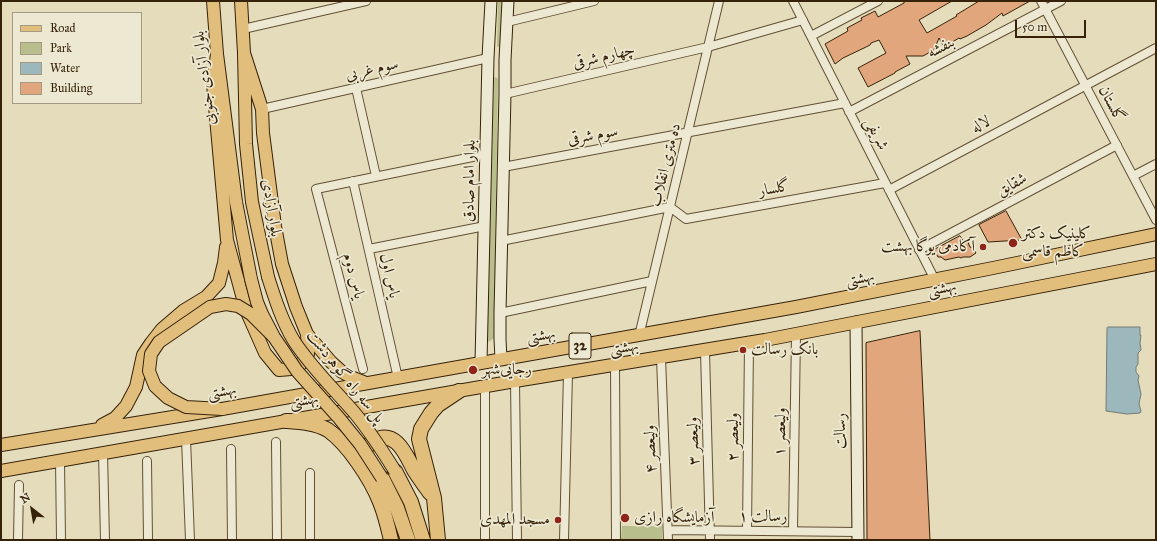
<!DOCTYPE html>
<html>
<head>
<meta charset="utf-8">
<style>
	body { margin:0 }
	#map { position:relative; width:1157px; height:541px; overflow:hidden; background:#e4dcba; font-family:"IM FELL Great Primer",serif }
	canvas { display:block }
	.frame { position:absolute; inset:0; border:2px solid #362209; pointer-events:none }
	.legend { position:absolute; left:12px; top:12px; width:130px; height:92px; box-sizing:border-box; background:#ede8d2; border:1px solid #a49982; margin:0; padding:5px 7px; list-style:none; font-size:12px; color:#362209 }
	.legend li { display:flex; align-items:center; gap:8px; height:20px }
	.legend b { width:20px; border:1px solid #a49982 }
	.north { position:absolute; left:12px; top:489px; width:40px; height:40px; -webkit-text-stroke:3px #ede8d2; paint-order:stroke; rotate:329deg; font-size:11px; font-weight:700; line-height:16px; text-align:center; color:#362209 }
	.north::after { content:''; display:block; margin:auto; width:14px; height:18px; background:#362209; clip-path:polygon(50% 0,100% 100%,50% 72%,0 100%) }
	.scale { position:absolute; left:1015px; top:20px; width:71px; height:18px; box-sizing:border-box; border:2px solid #362209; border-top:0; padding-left:5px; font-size:12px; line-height:14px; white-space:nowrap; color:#362209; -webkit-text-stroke:3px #ede8d2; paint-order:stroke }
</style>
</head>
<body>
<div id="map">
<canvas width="1157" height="541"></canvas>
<div class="frame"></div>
<ul class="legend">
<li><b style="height:5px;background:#e2be7d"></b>Road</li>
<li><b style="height:11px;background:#b9bf8c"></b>Park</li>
<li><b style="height:11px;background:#9cb8bc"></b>Water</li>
<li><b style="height:11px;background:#e1a67c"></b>Building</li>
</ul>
<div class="north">N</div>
<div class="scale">50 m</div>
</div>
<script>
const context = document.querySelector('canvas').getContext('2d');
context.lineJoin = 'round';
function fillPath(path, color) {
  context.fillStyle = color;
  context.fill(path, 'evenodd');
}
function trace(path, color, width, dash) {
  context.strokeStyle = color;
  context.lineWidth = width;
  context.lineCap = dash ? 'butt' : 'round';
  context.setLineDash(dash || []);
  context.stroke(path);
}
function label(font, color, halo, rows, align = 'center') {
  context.font = font + ' "IM FELL Great Primer",Amiri,serif';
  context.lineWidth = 3.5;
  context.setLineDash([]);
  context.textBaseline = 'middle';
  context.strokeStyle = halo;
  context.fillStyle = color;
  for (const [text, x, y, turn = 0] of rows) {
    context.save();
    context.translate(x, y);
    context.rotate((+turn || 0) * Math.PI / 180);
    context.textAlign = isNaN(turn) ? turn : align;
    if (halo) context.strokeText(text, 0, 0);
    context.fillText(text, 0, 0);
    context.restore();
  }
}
fillPath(new Path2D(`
	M498 1H502L501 46 497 47Z
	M496 77 498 79 494 338 489 342 487 340 494 78Z
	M622 526H662V540H621Z`), '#b9bf8c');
const water = new Path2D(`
	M1108 327H1140V335H1141L1140 343 1141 350 1138 353V364L1136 367V372L1139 376 1138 380 1141 394 1139 404 1141 411 1140 413 1127 414 1106 411 1107 328Z`);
fillPath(water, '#9cb8bc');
trace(water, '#737c74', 1);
const building = new Path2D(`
	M903 1H952L919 20 927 33 957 16 956 15 979 1H1030L1003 16 1002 13 986 25 967 36 960 39 959 38 944 47 939 38 934 50 923 56H906L910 64 895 72V73L868 87 858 68 886 53 879 40 871 43 870 45 864 48 843 58 835 64 825 44 848 31 847 28 862 20 861 18 875 11 878 17 904 3Z
	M1006 211 1022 240 988 242 979 225Z
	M960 236 964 242 967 240 970 247 973 248 976 253 970 257H963L961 258 959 257 945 260 941 257H938L934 250Z
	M920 331 930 540H867L866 343Z`);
fillPath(building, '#e1a67c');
trace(building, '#362209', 1);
const street = new Path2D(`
	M793 1 935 280
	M1041 1 1156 220
	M507 22 594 1
	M243 29 366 1
	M811 36 878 1
	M356 88 376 176
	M505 94 708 47 803 20
	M262 109 488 58
	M849 112 1061 1
	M503 167 845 103
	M1133 176 1156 164
	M353 181 398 378
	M889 190 1156 48
	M670 207 686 219 885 183
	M501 241 670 207
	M369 249 485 226
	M919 250 1117 145
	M500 313 652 281
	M639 336 719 1
	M705 351 710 540
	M661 358 668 540
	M615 365 616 540
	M363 369 316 189 487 154
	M515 381 517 540
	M485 387V540
	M186 439 190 540
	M276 442 277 540
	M231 449 232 540
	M103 453 105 540
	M60 460 61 540
	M147 461 148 540
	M310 473V540
	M668 530 858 532
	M747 531 749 343
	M793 531 796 334
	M18 540 19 485
	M564 540 568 373`);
const secondary = new Path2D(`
	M856 322 858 540
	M501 359 500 339V313L505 94V60L508 1
	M481 362 488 58 491 1`);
const primary = new Path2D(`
	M213 1 217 54 236 202 251 279
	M241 1 244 53 246 144 252 202 268 277
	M244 53 262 109 263 133 275 226 282 264 296 307 307 334 331 362 342 372 351 377 366 383
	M217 54 213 84 227 240 246 310 265 353 279 370 291 369 300 365 308 354 307 334
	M102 425 115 418 126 406 136 387 143 355 151 343 162 329 183 311 206 297 219 283 224 263 226 247
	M1 445 222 409 796 307 993 268 1156 234
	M1 471 515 381 765 340 1156 264`);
const highway = new Path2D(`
	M286 421C300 422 316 423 328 430 348 444 371 479 380 502 385 514 388 527 391 540
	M361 461C362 452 366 446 373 441 396 428 406 455 414 470 419 478 425 486 430 493
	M395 471 411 502 423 540
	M382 478 397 508 408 540
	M438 540 434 498 419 439 421 429 431 413 438 405 459 391`);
trace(street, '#625035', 10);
trace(secondary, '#362209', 13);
trace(primary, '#362209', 14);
trace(highway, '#362209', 16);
trace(street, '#ede8d2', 8);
trace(secondary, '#ede8d2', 11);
trace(primary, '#e2be7d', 12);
trace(highway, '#e2be7d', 14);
const primaryBridge = new Path2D(`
	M268 277C275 299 282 321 294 341 311 367 333 388 353 411 369 430 382 450 395 471
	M251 279 257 302 262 314 274 337 297 371 339 418 360 444 382 478
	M222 409 186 407 168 398 155 386 149 371 151 354 159 342 210 307 226 304 238 306 251 314 274 337`);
trace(primaryBridge, '#362209', 14, []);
trace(primaryBridge, '#e2be7d', 12);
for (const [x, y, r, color] of [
	[1013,243,5,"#8f2418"],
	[983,247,4,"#8f2418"],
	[743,350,4,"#8f2418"],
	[473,370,5,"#8f2418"],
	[625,518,5,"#8f2418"],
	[558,520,4,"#8f2418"]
]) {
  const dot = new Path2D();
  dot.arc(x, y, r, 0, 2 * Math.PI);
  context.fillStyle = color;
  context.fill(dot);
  trace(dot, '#ede8d2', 1.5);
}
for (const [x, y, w] of [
	[580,346,22]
]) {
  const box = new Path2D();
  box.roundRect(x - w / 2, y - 13, w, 26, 3);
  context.fillStyle = '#ede8d2';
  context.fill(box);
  trace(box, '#362209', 1);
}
label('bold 15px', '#362209', null, [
	["32",580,346]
]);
label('16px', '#362209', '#ede8d2', [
	["بنفشه",941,48,-28],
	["چهارم شرقی",604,57,-13],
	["سوم غربی",372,70,-13],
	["بلوار آزادی جنوبی",205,78,-97],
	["گلستان",1111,104,62],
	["لاله",981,125,-28],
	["شریفی",876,134,63],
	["سوم شرقی",593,136,-10],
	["ده متری انقلاب",666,165,-76],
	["بلوار امام صادق",470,181,-89],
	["شقایق",1012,185,-28],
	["گلسار",774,189,-10],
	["بلوار آزادی",271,208,81],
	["یاس دوم",353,276,75],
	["یاس اول",389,276,77],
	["بهشتى",860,279,-11],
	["بهشتی",942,289,-11],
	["بهشتى",541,336,-10],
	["بهشتی",624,348,-9],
	["پل سه راه گوهردشت",345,377,51],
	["بهشتى",222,392,-10],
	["بهشتی",304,401,-10],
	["رسالت",841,431,-90],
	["ولیعصر ۱",781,432,-89],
	["ولیعصر ۲",734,437,-90],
	["ولیعصر ۳",694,441,-92],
	["ولیعصر ۴",651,449,-92],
	["رسالت ۱",763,517]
]);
label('16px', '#362209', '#ede8d2', [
	["کلینیک دکتر",1022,234],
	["کاظم قاسمی",1022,252],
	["آکادمی یوگا بهشت",975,247,"right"],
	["بانک رسالت",751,350],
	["رجایی‌شهر",482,370],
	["آزمایشگاه رازی",634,518],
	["مسجد المهدی",550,520,"right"]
], 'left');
</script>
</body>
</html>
